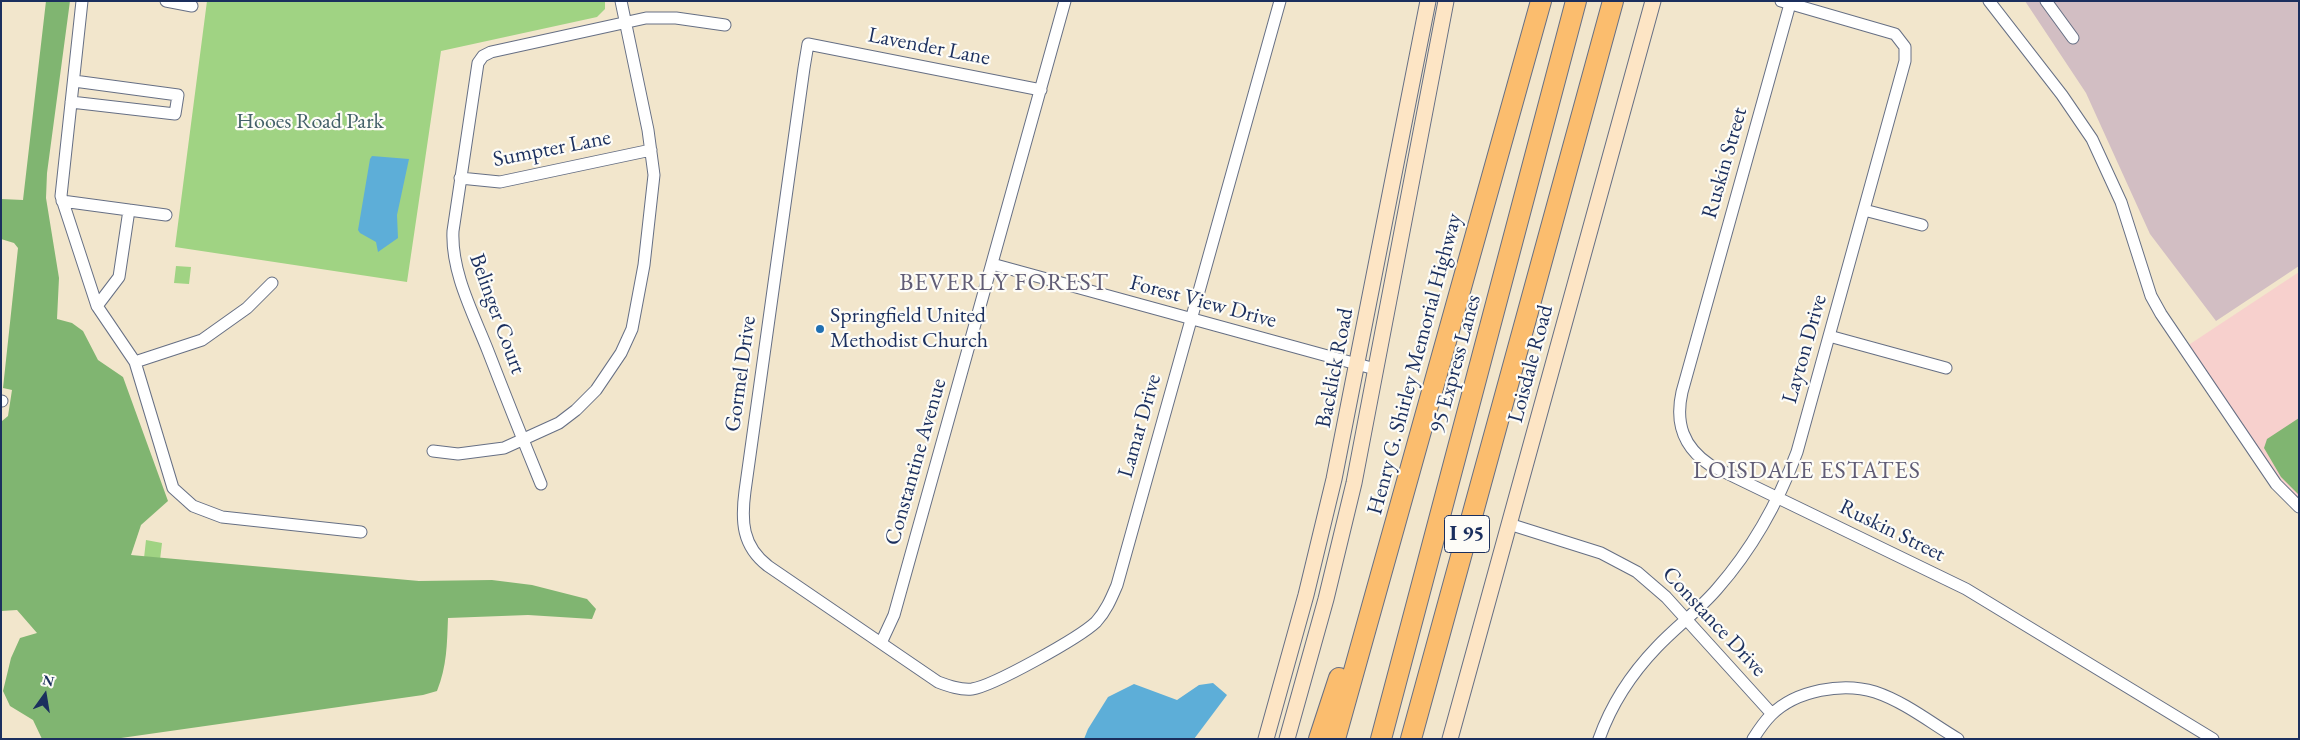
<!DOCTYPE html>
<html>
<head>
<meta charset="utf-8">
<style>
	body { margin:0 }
	#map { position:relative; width:2300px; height:740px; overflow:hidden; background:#f2e6cc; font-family:"EB Garamond",serif }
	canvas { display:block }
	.frame { position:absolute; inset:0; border:2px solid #1b2f5e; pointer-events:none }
	.north { position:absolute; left:20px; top:670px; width:50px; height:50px; -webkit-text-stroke:4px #fdfcf7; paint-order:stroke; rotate:13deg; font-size:14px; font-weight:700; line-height:20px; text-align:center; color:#1b2f5e }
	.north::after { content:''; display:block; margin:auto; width:18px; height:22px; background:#1b2f5e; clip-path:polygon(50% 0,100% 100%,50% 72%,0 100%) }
</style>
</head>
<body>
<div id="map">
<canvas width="2300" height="740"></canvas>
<div class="frame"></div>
<div class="north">N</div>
</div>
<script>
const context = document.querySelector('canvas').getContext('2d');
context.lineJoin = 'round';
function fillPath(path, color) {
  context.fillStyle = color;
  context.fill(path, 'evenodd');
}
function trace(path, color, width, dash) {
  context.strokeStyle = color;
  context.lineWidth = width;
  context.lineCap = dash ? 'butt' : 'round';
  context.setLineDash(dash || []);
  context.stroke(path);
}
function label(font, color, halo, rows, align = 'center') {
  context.font = font + ' "EB Garamond",serif';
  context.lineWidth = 4.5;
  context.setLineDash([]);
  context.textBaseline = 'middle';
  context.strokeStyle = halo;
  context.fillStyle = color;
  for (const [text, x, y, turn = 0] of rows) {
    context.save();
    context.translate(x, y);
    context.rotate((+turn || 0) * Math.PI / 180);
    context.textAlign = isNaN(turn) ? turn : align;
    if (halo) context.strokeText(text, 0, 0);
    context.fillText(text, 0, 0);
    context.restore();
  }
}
fillPath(new Path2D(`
	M2299 272V503L2276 484 2184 348Z`), '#f7d0cd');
fillPath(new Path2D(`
	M2025 1H2299V266L2216 321 2150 234 2086 93Z`), '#d2bec3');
fillPath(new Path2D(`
	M207 1H605V9L597 17 441 51 407 282 175 247Z
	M176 266 191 267 189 284 174 283Z
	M146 540 162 543 160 560 144 558Z`), '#a0d383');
fillPath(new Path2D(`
	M46 1H70L47 173 46 198 59 278 57 319 72 323 83 331 98 360 123 377 168 501 141 525 131 555 419 581 492 580 532 585 587 599 596 609 592 619 528 615 448 618C447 644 447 666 437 691L423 695 114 739H42L33 720 10 706 3 691 11 658 20 638 37 633 17 610 1 611V425L2 421 8 416 12 390 3 388 18 248 14 243 1 239V199L23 200Z
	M2299 418V495L2281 477 2264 448 2267 439Z`), '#80b571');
fillPath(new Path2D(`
	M372 156 409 159 397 215 398 238 378 252 376 242 360 233 358 230 370 159Z
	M1213 683 1227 695 1194 739H1084L1088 729 1108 697 1134 684 1177 700 1199 685Z`), '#5daed8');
const minor = new Path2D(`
	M82 1 61 196 97 306 135 362 173 488 193 506 222 517 361 532
	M166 1 192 6
	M1989 1 2062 95 2092 139 2121 202 2151 296 2161 314 2276 484 2299 507
	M2046 1 2073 38
	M1790 4 1682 392C1675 423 1683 447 1710 465L1966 589 2213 739
	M1041 90 808 44 804 68 745 491C741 521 742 546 768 566L938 682C949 686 960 690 972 689 993 686 1079 638 1096 622 1106 611 1111 599 1117 585L1280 1
	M71 102 175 114 178 95 74 81
	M460 178 500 182 651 150
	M62 201 166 215
	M1864 210 1922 225
	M992 264 1375 369
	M97 306 119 277 129 210
	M1829 336 1946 368
	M135 362 202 340 247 308 272 283
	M1 401H2
	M433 451 458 454 504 448 559 423 576 410 596 390 621 353 632 329 644 265 654 175 648 130 621 1
	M541 484C523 440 505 395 488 351 473 313 451 272 453 231L478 63 483 56 491 52 646 18H676L725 25
	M1509 524 1601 553 1637 572 1666 597 1772 714
	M881 643 894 615 1065 1
	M1599 739C1611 705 1632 673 1657 647 1676 627 1699 610 1717 589 1753 548 1778 503 1797 452L1905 61V47L1895 34 1781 1
	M1753 739C1758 731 1764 722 1771 715 1796 690 1843 682 1875 692 1905 702 1931 723 1958 739`);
const secondary = new Path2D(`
	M1266 739 1306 595 1334 479 1428 1
	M1287 739 1326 599 1354 483 1446 1
	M1450 739 1653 1`);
const motorway = new Path2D(`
	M1319 739 1339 678
	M1335 739 1541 1
	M1381 739 1576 1
	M1411 739 1613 1`);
trace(minor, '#666f84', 13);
trace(secondary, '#666f84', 17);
trace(motorway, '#666f84', 22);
trace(minor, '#fff', 11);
trace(secondary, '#fde5c5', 15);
trace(motorway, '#fbbd6e', 20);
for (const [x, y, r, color] of [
	[820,329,5,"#1f6fb2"]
]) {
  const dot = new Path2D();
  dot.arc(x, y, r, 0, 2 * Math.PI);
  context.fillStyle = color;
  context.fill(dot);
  trace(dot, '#fdfcf7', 2);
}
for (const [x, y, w] of [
	[1467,534,45]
]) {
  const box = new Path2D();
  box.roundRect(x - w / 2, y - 18.5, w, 37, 4);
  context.fillStyle = '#fdfcf7';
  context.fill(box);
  trace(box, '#1b2f5e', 1);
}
label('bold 21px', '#1b2f5e', null, [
	["I 95",1467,534]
]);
label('22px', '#1b2f5e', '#fdfcf7', [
	["Lavender Lane",929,47,11],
	["Sumpter Lane",552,149,-11],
	["Ruskin Street",1725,163,-74],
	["Forest View Drive",1203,302,15],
	["Belinger Court",497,314,70],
	["Layton Drive",1805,349,-74],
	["Henry G. Shirley Memorial Highway",1415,364,-75],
	["95 Express Lanes",1456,364,-75],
	["Loisdale Road",1531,364,-75],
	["Backlick Road",1335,368,-79],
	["Gormel Drive",741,374,-82],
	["Lamar Drive",1140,426,-74],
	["Constantine Avenue",916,462,-74],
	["Ruskin Street",1892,531,26],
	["Constance Drive",1714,622,47]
]);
label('22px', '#436069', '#fdfcf7', [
	["Hooes Road Park",310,122]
]);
label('22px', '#1b2f5e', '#fdfcf7', [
	["Springfield United",830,316],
	["Methodist Church",830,341]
], 'left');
context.letterSpacing = '1px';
label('24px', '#605c75', '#fdfcf7', [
	["BEVERLY FOREST",1004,283],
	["LOISDALE ESTATES",1807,471]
]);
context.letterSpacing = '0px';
</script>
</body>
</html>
